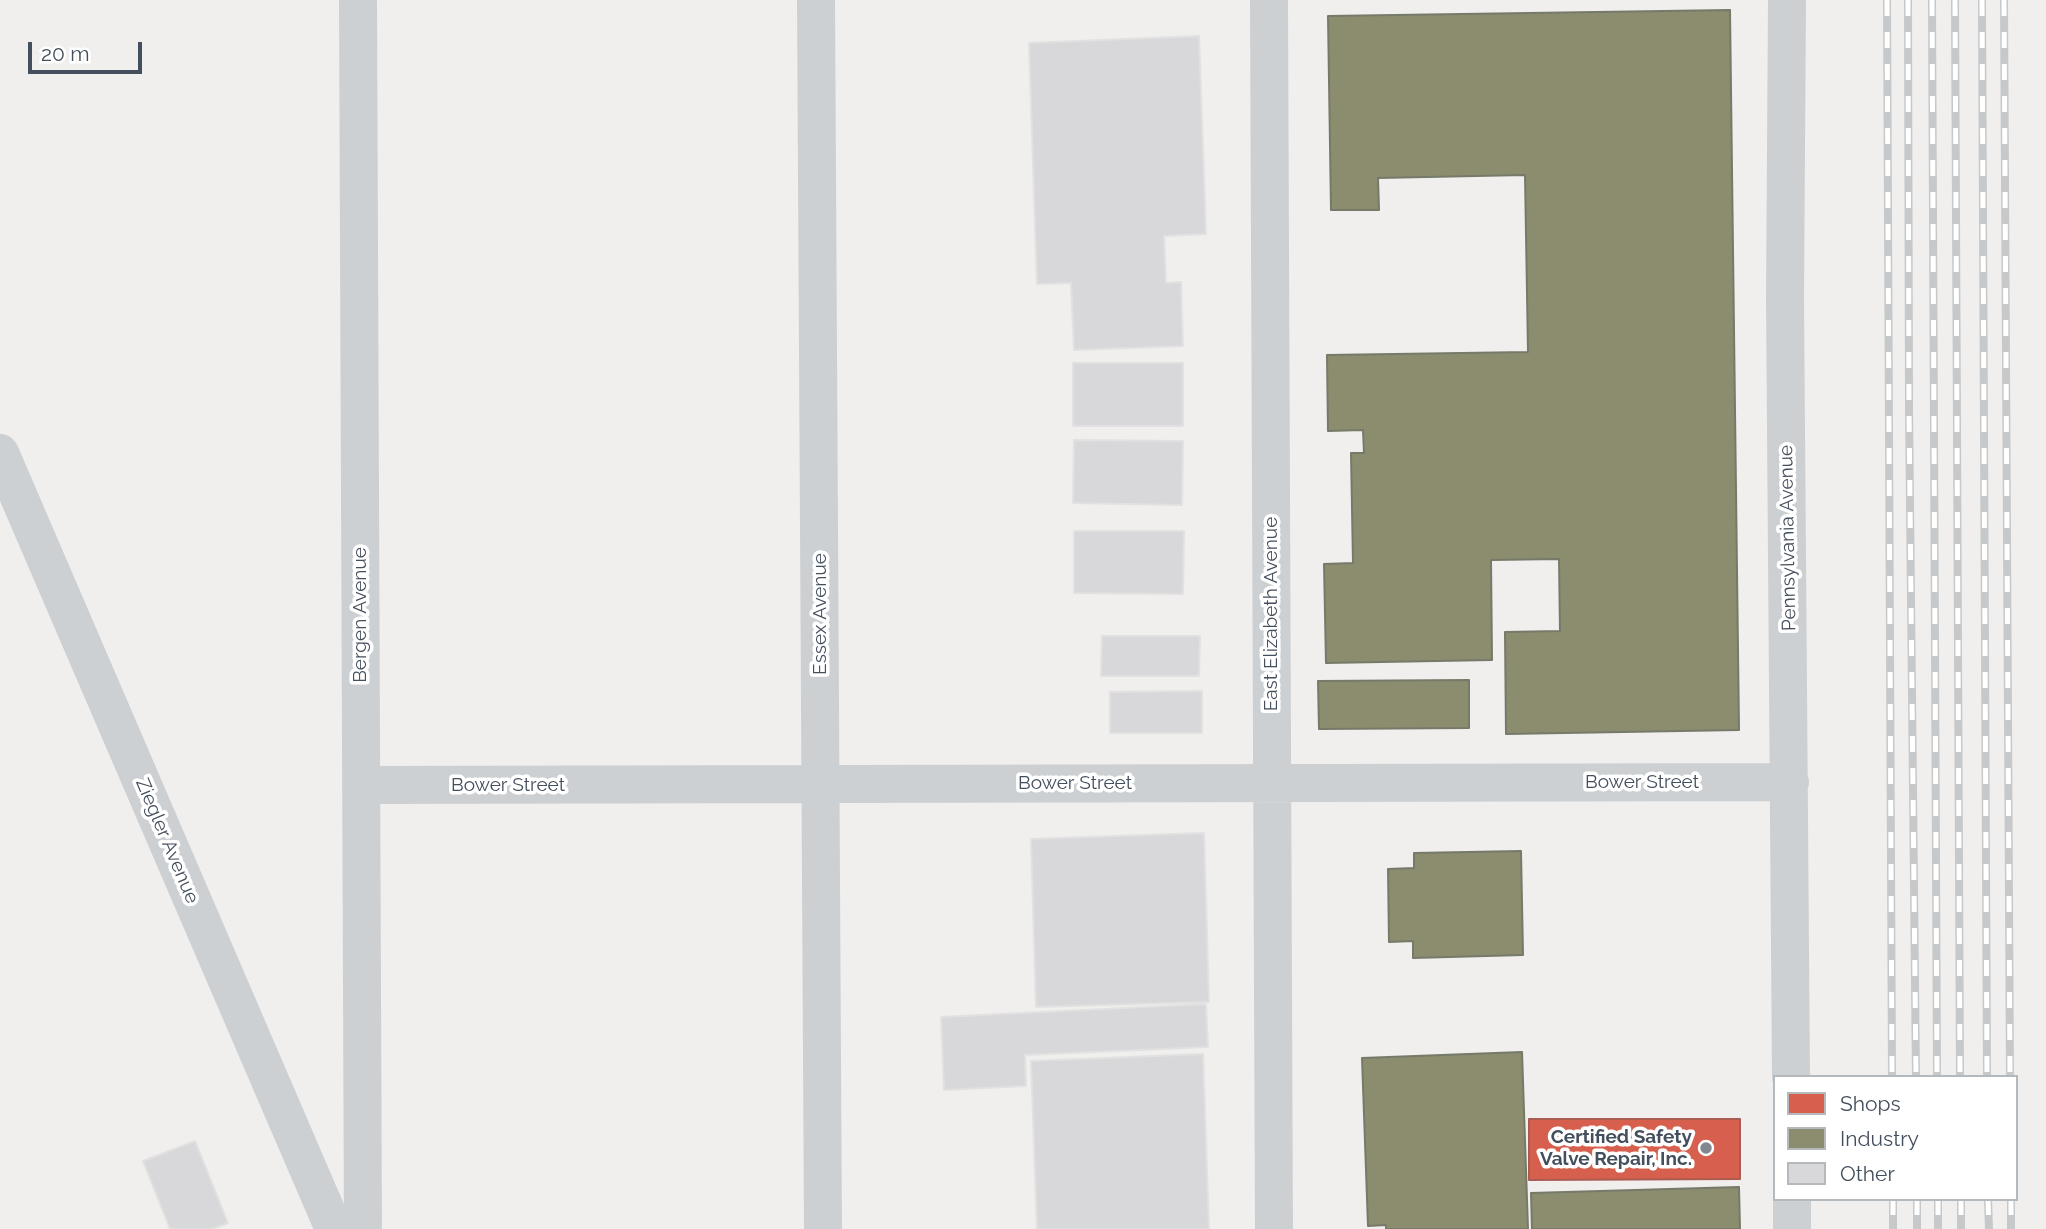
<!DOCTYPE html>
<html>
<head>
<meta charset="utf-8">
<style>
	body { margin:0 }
	#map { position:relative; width:2046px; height:1229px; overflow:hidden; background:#f0efee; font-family:Raleway,sans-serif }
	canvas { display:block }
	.legend { position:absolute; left:1773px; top:1075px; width:245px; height:126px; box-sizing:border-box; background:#fff; border:2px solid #b4b9be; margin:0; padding:9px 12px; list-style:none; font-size:21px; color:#444f5d }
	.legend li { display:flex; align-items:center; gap:14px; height:35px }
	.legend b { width:35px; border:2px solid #b4b9be }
	.scale { position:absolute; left:28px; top:42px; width:114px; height:32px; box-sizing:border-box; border:4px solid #444f5d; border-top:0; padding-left:9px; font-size:21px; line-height:24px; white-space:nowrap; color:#444f5d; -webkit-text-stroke:5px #fff; paint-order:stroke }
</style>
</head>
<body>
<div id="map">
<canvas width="2046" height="1229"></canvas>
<ul class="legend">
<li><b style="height:19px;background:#d6604d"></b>Shops</li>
<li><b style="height:19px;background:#8c8c6e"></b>Industry</li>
<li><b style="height:19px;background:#d8d8da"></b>Other</li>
</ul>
<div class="scale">20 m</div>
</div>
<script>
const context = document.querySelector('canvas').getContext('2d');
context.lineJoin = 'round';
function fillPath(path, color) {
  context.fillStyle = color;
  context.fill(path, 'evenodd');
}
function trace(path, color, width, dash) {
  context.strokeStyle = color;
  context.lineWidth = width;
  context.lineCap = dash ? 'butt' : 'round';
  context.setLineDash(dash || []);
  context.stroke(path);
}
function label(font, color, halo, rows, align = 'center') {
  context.font = font + ' Raleway,sans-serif';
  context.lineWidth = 7;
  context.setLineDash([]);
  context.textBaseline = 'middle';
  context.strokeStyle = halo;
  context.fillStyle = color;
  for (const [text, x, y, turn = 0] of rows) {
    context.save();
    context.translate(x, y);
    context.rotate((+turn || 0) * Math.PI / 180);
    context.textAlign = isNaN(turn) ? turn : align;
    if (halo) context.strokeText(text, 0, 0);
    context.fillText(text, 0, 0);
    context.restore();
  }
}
const shops = new Path2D(`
	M1529 1119H1740V1179L1529 1180Z`);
fillPath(shops, '#d6604d');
trace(shops, '#aa5b52', 2);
const industry = new Path2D(`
	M1730 10 1739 730 1506 734 1505 632 1560 631 1559 559 1491 560 1492 660 1326 663 1324 564 1353 563 1351 453H1364L1363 430 1328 431 1327 355 1528 352 1525 175 1378 178 1379 210H1331L1328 16Z
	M1469 680V728L1319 729 1318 681Z
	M1521 851 1523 955 1413 958V941L1389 942 1388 869 1414 868V853Z
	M1522 1052 1528 1229H1386V1225L1368 1226 1362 1058Z
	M1739 1187 1740 1229H1532L1531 1193Z`);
fillPath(industry, '#8c8c6e');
trace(industry, '#767a69', 2);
const building = new Path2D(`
	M1199 36 1206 234 1164 236 1166 283 1181 282 1183 346 1074 350 1071 283 1037 284 1029 43Z
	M1073 363H1183V426H1073Z
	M1074 440 1183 441 1182 505 1073 503Z
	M1074 531H1184L1183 594 1074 593Z
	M1102 636H1200L1199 676H1101Z
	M1202 691V733H1110V692Z
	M1204 833 1209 1002 1036 1007 1031 839Z
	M1206 1004 1208 1047 1025 1055 1026 1086 944 1090 941 1017Z
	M1203 1054 1209 1229H1037L1031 1061Z
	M195 1141 228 1223 212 1229H170L143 1161Z`);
fillPath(building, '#d8d8da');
trace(building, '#e1e1e1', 2);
trace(new Path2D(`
	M358 0 363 1229
	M816 0 823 1229
	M1269 0 1274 1229
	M1787 0 1785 299 1791 1077
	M0 453 334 1229
	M361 785 1790 782
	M1792 1199V1229`), '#ccd0d3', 38);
const rail = new Path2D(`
	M1887 0 1892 1077
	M1908 0 1909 407 1916 1077
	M1932 0 1937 1077
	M1955 0 1960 1077
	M1982 0 1987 1077
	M2004 0 2010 1077
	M1893 1199V1229
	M1917 1199V1229
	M1938 1199V1229
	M1961 1199V1229
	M1988 1199 1989 1229
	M2011 1199V1229`);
trace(rail, '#c6c8ca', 8);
trace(rail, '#fff', 5, [16]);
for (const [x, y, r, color] of [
	[1706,1148,7,"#808790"]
]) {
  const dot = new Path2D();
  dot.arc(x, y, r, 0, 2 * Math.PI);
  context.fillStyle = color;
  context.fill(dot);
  trace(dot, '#fff', 2.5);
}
label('19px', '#444f5d', '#fff', [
	["Pennsylvania Avenue",1788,538,-91],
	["Essex Avenue",820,614,-90],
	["East Elizabeth Avenue",1271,614,-90],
	["Bergen Avenue",360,615,-90],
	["Bower Street",1642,782],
	["Bower Street",1075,783],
	["Bower Street",508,785],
	["Ziegler Avenue",167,841,67]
]);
label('bold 19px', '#444f5d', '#fff', [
	["Certified Safety",1692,1137],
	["Valve Repair, Inc.",1692,1159]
], 'right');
</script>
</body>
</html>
